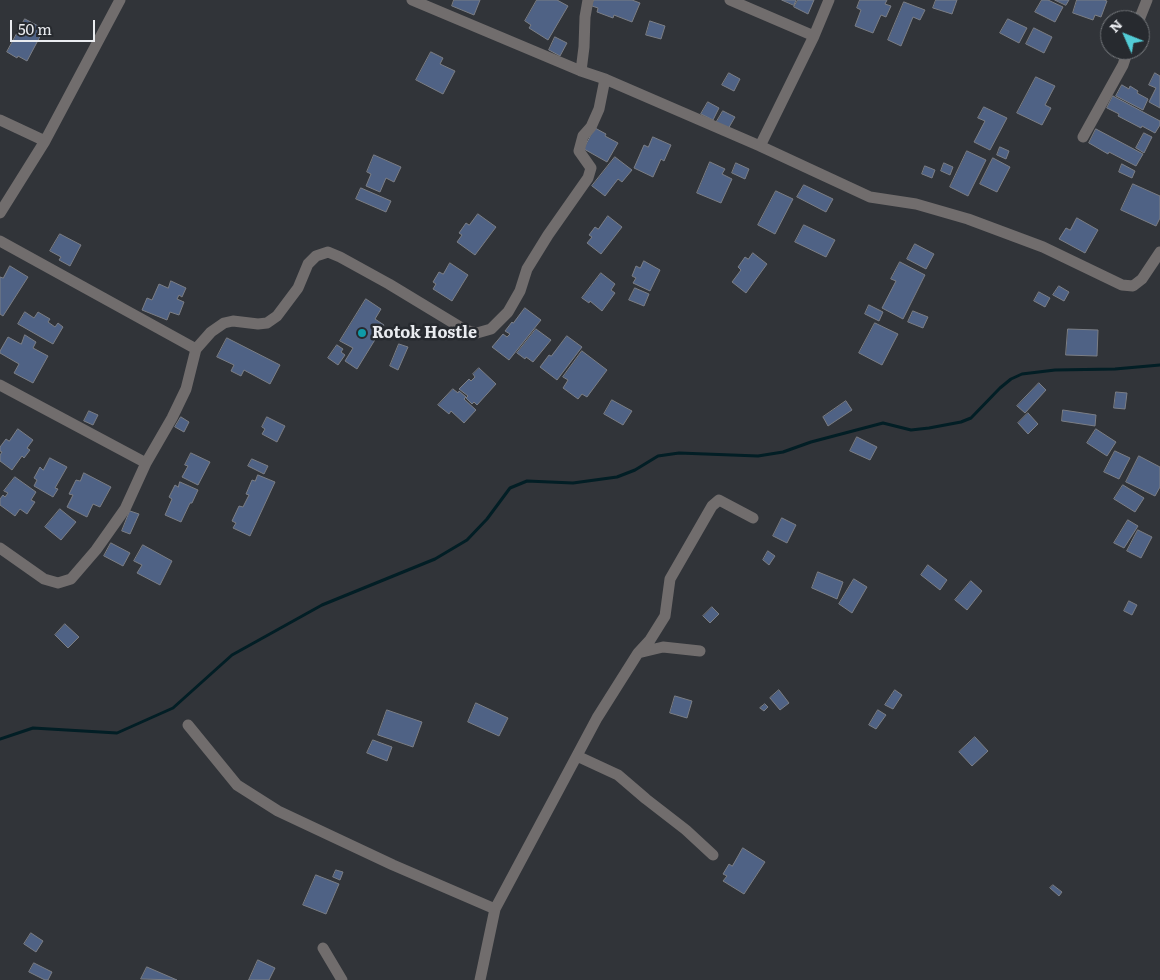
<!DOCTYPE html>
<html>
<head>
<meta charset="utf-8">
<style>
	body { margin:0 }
	#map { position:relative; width:1160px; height:980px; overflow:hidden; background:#313439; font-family:Literata,serif }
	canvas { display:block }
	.north { position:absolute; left:1100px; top:10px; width:50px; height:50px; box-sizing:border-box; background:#272a2f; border:1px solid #75787c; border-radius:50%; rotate:314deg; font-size:14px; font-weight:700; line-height:20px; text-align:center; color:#eaecf0 }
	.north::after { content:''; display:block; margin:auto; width:18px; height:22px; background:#52ccd6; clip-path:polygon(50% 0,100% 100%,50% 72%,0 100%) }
	.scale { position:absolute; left:10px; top:20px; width:85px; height:22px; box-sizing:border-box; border:2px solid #eaecf0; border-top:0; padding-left:6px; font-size:15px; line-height:18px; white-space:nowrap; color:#eaecf0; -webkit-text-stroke:4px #272a2f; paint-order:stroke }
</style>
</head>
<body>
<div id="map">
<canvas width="1160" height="980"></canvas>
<div class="north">N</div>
<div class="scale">50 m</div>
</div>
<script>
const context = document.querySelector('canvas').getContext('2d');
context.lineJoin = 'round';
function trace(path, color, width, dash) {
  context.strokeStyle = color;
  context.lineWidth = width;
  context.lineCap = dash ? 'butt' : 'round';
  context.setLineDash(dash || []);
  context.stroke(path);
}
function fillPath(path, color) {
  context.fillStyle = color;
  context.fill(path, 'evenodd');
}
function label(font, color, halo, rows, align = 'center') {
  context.font = font + ' Literata,serif';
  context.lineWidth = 5;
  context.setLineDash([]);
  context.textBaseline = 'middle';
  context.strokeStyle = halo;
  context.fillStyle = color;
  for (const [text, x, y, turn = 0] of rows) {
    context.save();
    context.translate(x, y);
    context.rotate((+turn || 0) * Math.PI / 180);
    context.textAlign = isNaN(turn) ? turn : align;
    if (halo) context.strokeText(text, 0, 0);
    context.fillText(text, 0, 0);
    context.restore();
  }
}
trace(new Path2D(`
	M0 739 33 728 117 733 173 708 232 655 322 605 435 559 467 540 487 519 510 488 527 481 573 483 617 477 635 470 658 456 679 453 758 456 783 452 811 442 883 423 911 430 929 428 961 422 971 418 1000 388 1011 379 1022 374 1055 370 1115 369 1160 365`), '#021e25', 3);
const building = new Path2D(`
	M454 0H480L474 15 452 6Z
	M537 0H557L568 6 548 40 529 28 531 25 525 21Z
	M594 0H632L640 3 632 22 614 15 613 18 597 12 598 8 592 6Z
	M782 0H796L794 5Z
	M798 0H814L808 14 794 7Z
	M860 0H887L885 4 891 6 886 17 881 15 873 33 855 26 861 10 857 8Z
	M936 0H957L952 14 933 8Z
	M1042 0H1048L1063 7 1055 22 1035 12Z
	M1055 0H1069L1066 5Z
	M1077 0H1104L1107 1 1101 17 1095 15 1093 20 1073 13Z
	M904 2 925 10 920 20 913 17 901 46 888 40Z
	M25 19 44 29 27 61 18 56 17 58 7 52Z
	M1008 19 1027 28 1019 43 1000 33Z
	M650 21 665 26 661 39 646 35Z
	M1034 28 1052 37 1044 53 1026 44Z
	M555 37 567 43 560 56 549 50Z
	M431 52 443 58 440 64 455 71 443 94 416 80Z
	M729 73 740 79 734 91 722 85Z
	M1155 73 1160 76V108L1149 102 1156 88 1149 85Z
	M1036 77 1055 86 1045 105 1051 108 1042 125 1017 113Z
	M1122 85 1129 89 1130 86 1138 91 1137 93 1148 99 1143 110 1116 96Z
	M1113 96 1160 121V125L1155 133 1142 126 1141 128 1118 116 1119 114 1107 108Z
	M708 102 719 108 713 120 701 114Z
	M984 107 1007 118 990 150 974 142 985 121 978 118Z
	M723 111 735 117 728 129 716 123Z
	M595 128 606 134 605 136 618 143 607 162 584 149Z
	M1096 129 1143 154 1136 166 1109 152 1108 154 1089 143Z
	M1144 133 1152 137 1144 153 1136 148Z
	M653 137 671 145 664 161 661 159 653 177 634 168 644 145 648 147Z
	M1000 147 1009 151 1006 159 997 155Z
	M967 151 986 160 968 196 950 187Z
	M374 155 401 167 394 182 386 178 380 192 366 186 371 174 367 172Z
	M615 157 632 170 622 182 618 179 605 196 592 186Z
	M993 158 1010 167 997 192 980 184Z
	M710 162 725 169 722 174 732 179 721 203 697 193Z
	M736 163 749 169 745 179 732 173Z
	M944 163 953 167 950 175 941 171Z
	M1122 164 1135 171 1132 178 1119 172Z
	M925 166 935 170 932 178 922 174Z
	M1133 184 1160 196V218L1156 226 1121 210Z
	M804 185 833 199 826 212 797 197Z
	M361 188 391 201 386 212 356 199Z
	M776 191 793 199 775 234 758 225Z
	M478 214 496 227 475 255 457 242 462 235 459 233 466 223 469 225Z
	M608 216 622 227 601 254 587 243 592 237 589 235 595 227 598 229Z
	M1077 218 1098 230 1085 253 1059 239 1066 228 1070 230Z
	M804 225 835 240 826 257 795 242Z
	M60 234 81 245 70 266 59 260 61 257 50 251Z
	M915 244 934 254 926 269 907 259Z
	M753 253 767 264 746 293 732 282 741 270 738 267 745 257 748 259Z
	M644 261 660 270 650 291 633 283 636 278 632 276 636 266 640 268Z
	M900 262 925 275 903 319 882 308 896 281 891 279Z
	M450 263 468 275 452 301 433 289 436 284 433 282 439 272 443 274Z
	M10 266 28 277 3 316 0 314V277L3 278Z
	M601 273 615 284 611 290 615 293 602 311 590 301 589 303 582 298Z
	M171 281 186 288 182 297 179 295 177 299 184 302 179 315 170 312 167 320 142 310 147 298 152 300 159 284 168 288Z
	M1059 286 1069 292 1064 301 1053 295Z
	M635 288 649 294 644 306 629 300Z
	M1039 292 1050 298 1045 307 1034 301Z
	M366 299 381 309 375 319 384 325 357 369 345 361 353 348 340 341Z
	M869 305 883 312 879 321 865 314Z
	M525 308 541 320 509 360 492 347 503 334 507 337 510 334 505 331 512 322 513 323Z
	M913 311 928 317 923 328 908 322Z
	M25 312 34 318 38 312 50 319 48 322 55 327 58 323 63 327 53 344 18 324Z
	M875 323 898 334 882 365 859 353Z
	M536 329 551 340 533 362 526 357 525 359 517 353Z
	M1068 329 1098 330 1097 356 1066 355Z
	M25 335 36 342 33 348 48 356 33 383 14 373 19 364 0 353V351L8 337 21 344Z
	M567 336 582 347 557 380 540 367 549 355 551 356Z
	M227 338 280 365 270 384 244 370 241 376 231 371 234 365 217 357Z
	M399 344 408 347 398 370 390 366Z
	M337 345 343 349 341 352 345 355 338 365 328 358Z
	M582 351 607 370 587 397 582 394 578 399 563 388 568 380 563 377Z
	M479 368 496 384 477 405 474 402 472 404 466 398 468 396 459 389 469 379 471 381 475 377 473 374Z
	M1039 383 1046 390 1025 413 1017 406Z
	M453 389 458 393 459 391 466 397 464 399 476 410 464 423 451 411 449 414 438 405Z
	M1116 392 1127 393 1125 409 1114 408Z
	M612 400 632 411 623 425 604 414Z
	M846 401 852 410 828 426 823 417Z
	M1063 410 1096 415 1095 426 1062 421Z
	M89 411 98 415 93 425 84 421Z
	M1028 413 1038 424 1028 434 1018 423Z
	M181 417 189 422 184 432 175 427Z
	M267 417 285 426 277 442 262 434 265 429 262 427Z
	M18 429 33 440 27 448 30 450 24 458 22 456 12 470 0 461V455L2 452 0 451V447L6 439 9 441Z
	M1096 429 1116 442 1107 456 1087 443Z
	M857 437 877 447 870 460 850 451Z
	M1115 451 1130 458 1119 479 1104 472Z
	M191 453 210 462 198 485 182 477 188 466 185 465Z
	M1139 456 1160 467V487L1155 496 1126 482Z
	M50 458 67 467 55 488 58 489 53 497 34 486 37 480 34 478 40 467 43 470Z
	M252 459 268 466 264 474 248 466Z
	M84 473 111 487 100 507 93 504 87 517 67 507 73 495 69 494 76 480 80 481Z
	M258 475 275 482 250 536 233 528 236 523 232 521 239 506 243 507 249 495 246 494 252 480 255 481Z
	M15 477 36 492 31 500 35 502 27 514 20 509 15 516 0 505V499L3 495 5 497 8 493 4 491Z
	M180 482 198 490 192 503H190L181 522 165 515 172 499 169 497 175 485 178 487Z
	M1123 485 1144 498 1135 512 1114 499Z
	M60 509 76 522 61 540 45 527Z
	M130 511 139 514 130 534 122 531Z
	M782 518 796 525 787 543 773 536Z
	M1128 520 1138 526 1124 548 1114 543Z
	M1138 530 1152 537 1141 558 1127 551Z
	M111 543 130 553 123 566 104 556Z
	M143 545 172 561 160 585 137 573 142 565 134 561Z
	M768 551 775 556 769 565 763 560Z
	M928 565 947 580 940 590 921 575Z
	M818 572 843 582 837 599 812 588Z
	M854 579 867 587 852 613 839 604Z
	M971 581 982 591 967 610 955 600Z
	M1129 601 1137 605 1132 615 1124 611Z
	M712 607 719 614 710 623 703 616Z
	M65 624 79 637 68 648 55 635Z
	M779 690 789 703 780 710 770 698Z
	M895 690 902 695 893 709 885 705Z
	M675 696 692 701 687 718 670 713Z
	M476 703 508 718 499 736 468 722Z
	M765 704 768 707 764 711 760 708Z
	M387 710 422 722 413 747 378 735Z
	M878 710 886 715 876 729 869 725Z
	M975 737 988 751 972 766 959 752Z
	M373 740 392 747 387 761 367 753Z
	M743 848 765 862 744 894 723 881 727 876 723 874 729 864 732 866Z
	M336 870 343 872 340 880 333 877Z
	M316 875 339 884 326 914 303 905Z
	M1053 885 1062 892 1059 896 1050 888Z
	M31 933 43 941 36 952 24 944Z
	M258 960 275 968 269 980H249Z
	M34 963 52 972 48 980H45L29 972Z
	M147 967 177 980 141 979Z`);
fillPath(building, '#4f6285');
trace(building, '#7b7e85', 1);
trace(new Path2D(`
	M412 0 581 71 605 79 760 146 870 197 916 204 968 219 1043 247 1122 285 1133 286 1142 279 1160 252
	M730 0 814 36
	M1139 20 1147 0
	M581 71 584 47 585 17 588 0
	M0 120 45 141
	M1083 137 1123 65 1128 50
	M760 146 814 36 829 0
	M0 213 45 141 120 0
	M0 241 196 349
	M0 385 146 463
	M0 548 44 579 58 583 71 579 96 550 125 509 146 463 172 418 186 389 196 349 211 332 224 323 233 321 258 324 267 323 277 316 298 288 308 264 316 256 328 252 340 257 389 284 465 330 477 333 491 329 508 312 520 291 527 269 548 235 588 178 591 168 579 151 583 136 591 127 599 109 605 79
	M638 653 663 647 700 651
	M188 725 237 785 278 811 393 865 495 909
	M577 756 618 775 646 799 686 830 713 855
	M323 948 342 980
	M480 980 495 909 597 718 638 653 650 640 665 616 670 579 712 506 719 500 753 518`), '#716d6d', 11);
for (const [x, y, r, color] of [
	[362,333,5,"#0f9aa8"]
]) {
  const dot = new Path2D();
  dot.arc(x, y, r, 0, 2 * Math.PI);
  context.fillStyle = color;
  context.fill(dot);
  trace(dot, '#272a2f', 2);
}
label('bold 16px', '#eaecf0', '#272a2f', [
	["Rotok Hostle",372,333]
], 'left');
</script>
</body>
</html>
